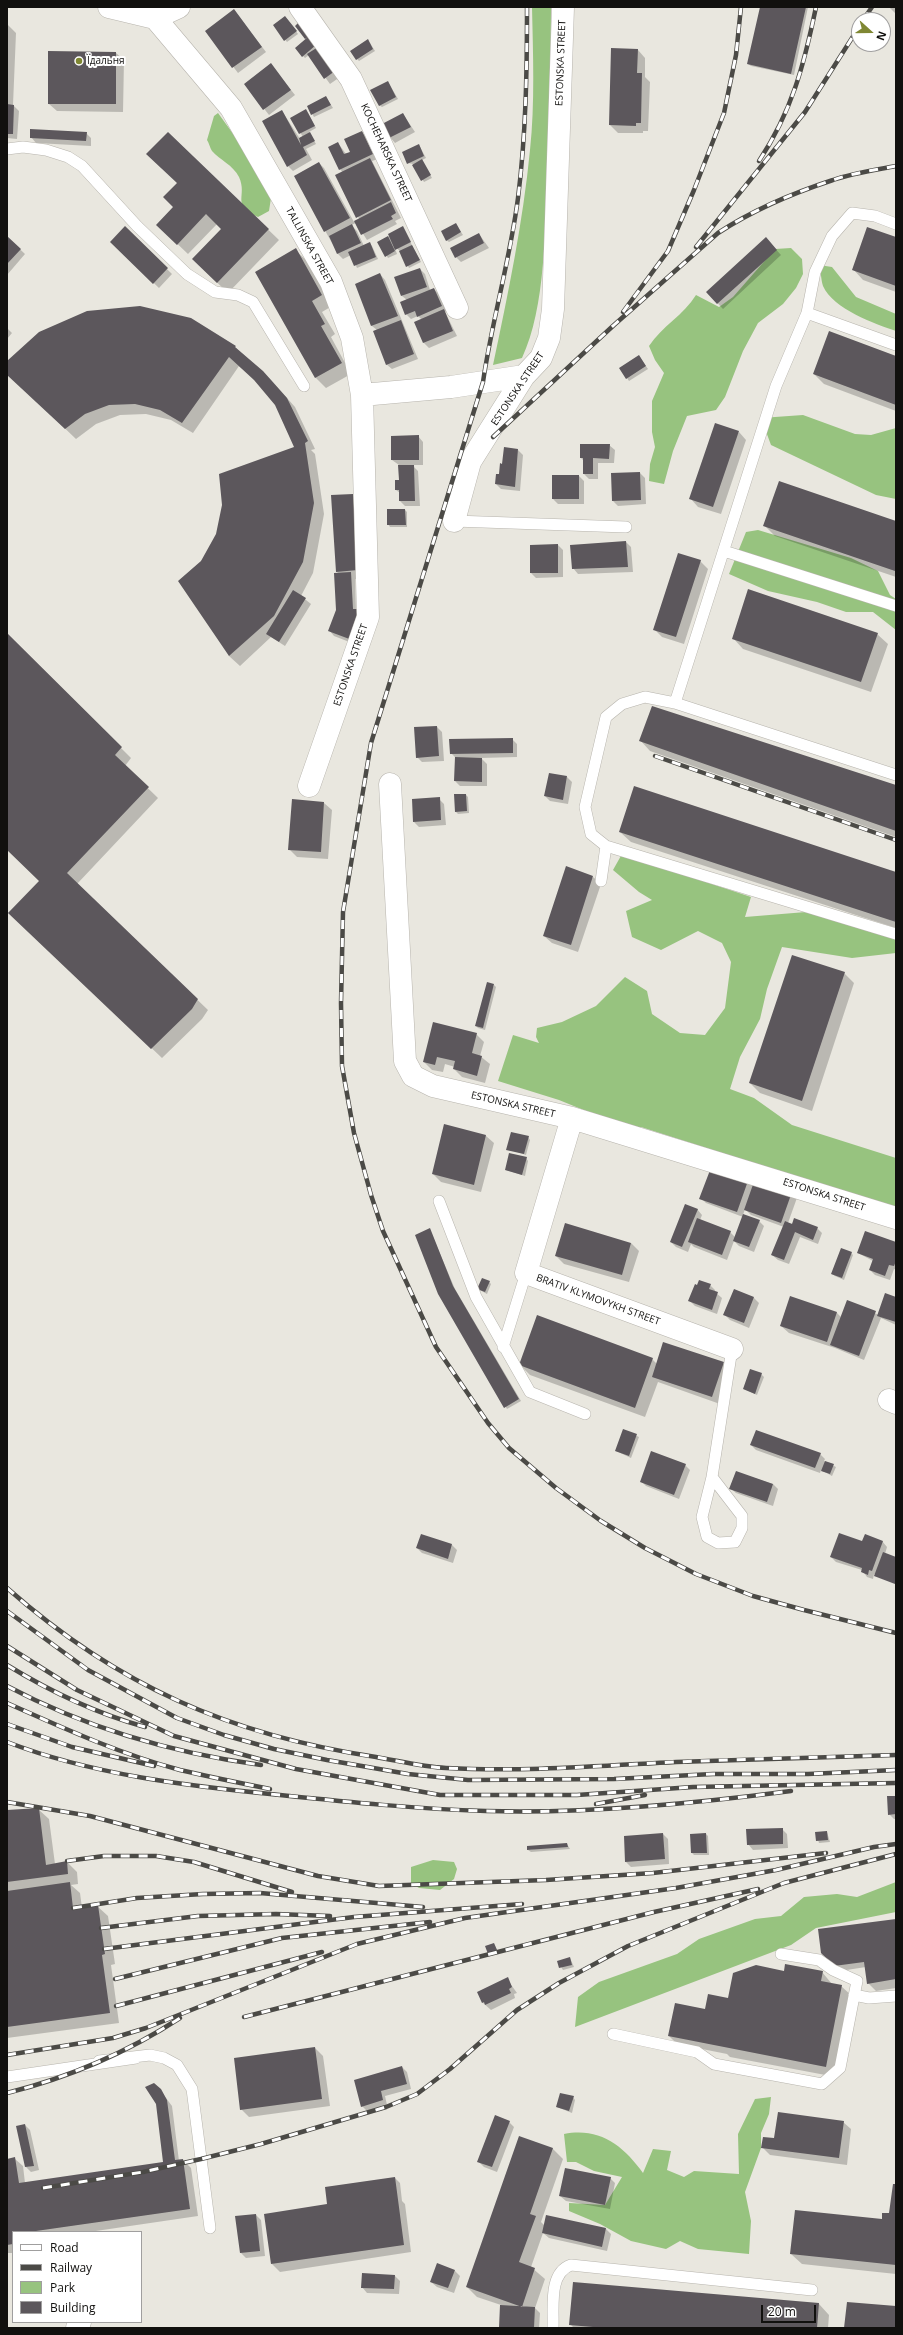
<!DOCTYPE html>
<meta charset="utf-8">
<style>
body{margin:0}
#map{position:relative;width:903px;height:2335px;overflow:hidden;background:#e9e7df;font-family:"Open Sans",sans-serif}
canvas{display:block}
.frame{position:absolute;inset:0;border:8px solid #11100e;pointer-events:none}
.legend{position:absolute;left:12px;top:2231px;width:130px;height:92px;box-sizing:border-box;background:#fff;border:1px solid #a09f9f;margin:0;padding:5px 7px;list-style:none;font-size:12px;color:#11100e}
.legend li{display:flex;align-items:center;gap:8px;height:20px}
.legend b{width:20px;border:1px solid #a09f9f}
.north{position:absolute;left:851px;top:12px;width:40px;height:40px;box-sizing:border-box;background:#fff;border:1px solid #a09f9f;border-radius:50%;rotate:111deg;font-size:11px;font-weight:700;line-height:16px;text-align:center;color:#11100e}
.north::after{content:'';display:block;margin:auto;width:14px;height:18px;background:#7f8733;clip-path:polygon(50% 0,100% 100%,50% 72%,0 100%)}
.scale{position:absolute;left:761px;top:2305px;width:55px;height:18px;box-sizing:border-box;border:2px solid #11100e;border-top:0;padding-left:5px;font-size:12px;line-height:14px;white-space:nowrap;color:#11100e;-webkit-text-stroke:3px #fff;paint-order:stroke}
</style>
<div id="map">
<canvas width="903" height="2335"></canvas>
<div class="frame"></div>
<ul class="legend">
<li><b style="height:5px;background:#fff"></b>Road</li>
<li><b style="height:5px;background:#4b4a46"></b>Railway</li>
<li><b style="height:11px;background:#97c37f"></b>Park</li>
<li><b style="height:11px;background:#5c575c"></b>Building</li>
</ul>
<div class="north">N</div>
<div class="scale">20 m</div>
</div>
<script>
const g = document.querySelector('canvas').getContext('2d');
g.lineJoin = 'round';
function paint(path, color) { g.fillStyle = color; g.fill(path, 'evenodd'); }
function stroke(path, color, width, dash) { g.strokeStyle = color; g.lineWidth = width; g.lineCap = dash ? 'butt' : 'round'; g.setLineDash(dash || []); g.stroke(path); }
function drawText(font, color, halo, rows, align = 'center') {
  g.font = font + ' "Open Sans",sans-serif'; g.lineWidth = 4; g.setLineDash([]); g.textBaseline = 'middle'; g.strokeStyle = halo; g.fillStyle = color; for (const [text, x, y, turn = 0] of rows) {
    g.save(); g.translate(x, y); g.rotate((+turn || 0) * Math.PI / 180); g.textAlign = isNaN(turn) ? turn : align; if (halo) g.strokeText(text, 0, 0); g.fillText(text, 0, 0); g.restore();
  }
}
paint(new Path2D(`
 M532,7H551C551,62 549,117 547,172C545,228 546,307 522,358L493,365C508,294 523,222 530,150C535,103 533,54 532,7Z
 M218,113L247,153L258,176L271,198L269,211L258,217C230,204 248,197 239,177C233,165 220,160 212,151C210,148 209,143 207,140L214,116Z
 M791,248L802,259L803,274L796,288L783,304L758,323L743,351L725,397L716,410L687,416L673,451L664,484L649,481L650,464L655,447L652,432V401L664,373L655,360L649,346C662,326 684,315 696,295L719,307L733,297L775,249Z
 M819,265L832,267L856,297L896,314V331C875,324 833,309 823,286C821,280 821,271 819,265Z
 M803,415L855,434L871,435L896,428V499L876,495L771,445L761,418Z
 M758,530L851,558L878,571L890,595L896,599V630L873,612H846L817,602L768,591L729,574L746,532Z
 M622,854L751,897L745,917L806,912L896,930V953L852,958L782,947L767,989L760,1019L740,1057L730,1089L754,1098L792,1125L896,1158V1209L641,1127L640,1129L623,1126L559,1100L498,1081L513,1035L539,1043L536,1037L537,1028L562,1022L596,1006L625,977L647,991L652,1014L680,1033L705,1035L725,1008L731,962L722,943L698,931L661,950L632,937L626,911L652,900L639,892L613,870Z
 M433,1860L454,1862L457,1869L454,1879L440,1890L419,1888L411,1883V1867Z
 M896,1882V1912L816,1928L791,1945L575,2027L578,1997L599,1982L677,1954L699,1939L755,1919L781,1916L804,1897L837,1894L857,1897Z
 M771,2097L769,2114L761,2133V2148L745,2192L751,2221L749,2254L698,2249L680,2241L666,2249L631,2241L600,2224L569,2211V2203L605,2205L622,2177L594,2171L576,2162H567L564,2134C599,2127 623,2145 643,2173L653,2149L671,2151L667,2170L684,2177L694,2171L739,2174L738,2134L755,2099Z`), '#97c37f');
paint(new Path2D(`
 M761,7H808L794,75L751,66L748,64Z
 M889,7H896V13H895Z
 M234,10L266,52L238,73L206,31Z
 M287,19L298,34L287,42L274,26Z
 M301,22L340,77L330,84L309,55L305,58L303,56L307,39L296,26Z
 M7,24L16,33L13,105L19,111L17,139L7,138Z
 M370,43L375,51L359,61L357,59Z
 M638,50L645,58V77L650,82L648,131H643V133H618L610,125Z
 M116,53L124,60L123,112L57,111L49,104Z
 M271,65L295,95L269,115L245,84Z
 M388,82L398,99L382,107L379,105Z
 M326,97L333,108L314,117L308,106Z
 M282,111L300,139L303,137L291,118L308,113L316,128L309,132L316,144L306,149L312,160L293,171L288,166Z
 M403,114L415,132L395,143L390,137Z
 M362,132L367,137L378,159L372,161L401,218L395,221L397,224L367,240L356,223L351,225L357,231L364,246L370,244L372,246L378,259L357,268L351,255L343,259L338,254L295,176L319,163L324,168L354,222L359,219L343,173L340,169L338,143L346,154L351,152Z
 M86,133L91,138V146L36,143L31,137Z
 M168,133L279,240L228,293L204,270L223,229L217,224L188,254L168,235L178,183Z
 M419,145L426,158L422,160L432,178L424,182L413,164L408,163Z
 M456,224L463,235L449,242L446,240Z
 M125,228L172,274L159,288L111,242Z
 M403,228L421,262L409,268L400,251L394,246L397,254L388,258L379,242Z
 M479,234L489,248L461,262L456,257Z
 M7,237L25,254L7,275Z
 M896,238V292L863,280L853,269Z
 M771,244L781,255L723,309L707,292Z
 M295,250L306,260L332,306L322,312L335,334L331,337L351,374L326,388L316,378L256,272Z
 M420,269L425,274L430,290L434,289L439,294L447,311L445,312L457,336L429,348L424,343L416,323L422,320L418,316L411,319L406,314L407,300L402,296Z
 M380,274L385,280L418,359L392,369L386,364L377,330L372,326L356,284Z
 M7,328L12,333L7,339Z
 M235,347L271,380L295,407L315,449L311,450L315,454L324,514L313,573L301,596L311,604L285,646L271,637L240,666L229,656L201,561L295,447L276,405L258,382L239,366L193,433L171,420L146,414L120,415L96,424L76,439L7,373V363Z
 M639,356L648,369L629,381L627,378Z
 M896,357V411L824,384L814,374Z
 M739,432L746,440L721,514L698,507L691,499Z
 M418,436L423,442V465H412L418,471L420,506H405L400,501V493L396,490L400,481L399,465L392,460Z
 M609,445L615,450L614,463H598V479H589L584,474V461L581,458Z
 M518,450L523,455L520,491L501,489L496,484L503,465Z
 M640,473L645,478L646,504L618,506L613,501Z
 M553,476H579L584,481V504H558L553,499Z
 M779,483L896,522V577L775,536L765,526Z
 M352,495L360,503L365,578L355,579L357,645L334,636L329,630L337,610L339,574L337,572Z
 M405,510L407,512V527H390L388,524Z
 M626,542L631,547L633,572L578,574L573,568Z
 M558,545L563,550V577L536,578L531,573Z
 M700,561L708,569L684,644L662,637L654,629Z
 M7,634L131,758L125,766L158,798L77,884L208,1010L202,1019L162,1058L20,923L40,881L7,849Z
 M877,634L888,644L871,692L743,649L733,638Z
 M437,727L442,732L444,761L422,762L417,757Z
 M512,739L517,744V757L481,758L487,764V786H460L455,781L456,758L451,753Z
 M640,740L896,786V837L650,751Z
 M567,777L572,782L568,804L550,801L545,796Z
 M466,795L468,797L469,813L458,814L456,812Z
 M439,799L444,804L446,825L419,827L414,822Z
 M324,803L332,810L328,859L297,857L289,849Z
 M620,832L896,873V928L631,842Z
 M593,877L601,884L578,952L552,943L544,936Z
 M844,973L854,983L812,1111L760,1093L750,1083Z
 M494,985L496,987L485,1030L478,1028L476,1026Z
 M476,1034L484,1042L480,1056L490,1064L485,1083L462,1077L454,1069L455,1067L445,1064L443,1072L432,1070L424,1062Z
 M445,1125L486,1136L494,1143L481,1192L441,1182L433,1174Z
 M528,1137L530,1140L526,1155L508,1149Z
 M526,1158L528,1161L525,1176L506,1170Z
 M712,1166L798,1195L788,1223L817,1228L822,1233L818,1244L800,1237L789,1264L778,1260L772,1255L784,1227L751,1215L745,1209L743,1215L759,1221L764,1226L754,1252L739,1246L734,1241L727,1260L694,1247L691,1244L688,1252L676,1247L671,1242L697,1209L702,1215L700,1220L730,1232L735,1237L743,1217L706,1203L701,1198Z
 M430,1230L455,1289L521,1401L507,1409L439,1294Z
 M631,1243L639,1251L629,1282L564,1264L556,1256Z
 M896,1243V1270L894,1269L890,1280L875,1275L870,1270L873,1261L858,1253Z
 M851,1253L853,1255L844,1280L835,1276L832,1274Z
 M489,1282L491,1284L487,1294L478,1289Z
 M710,1285L715,1290V1292L722,1298L717,1314L695,1306L690,1301Z
 M735,1290L754,1298L759,1303L749,1328L730,1320L725,1315Z
 M791,1298L837,1313L842,1318L848,1301L879,1315L896,1298V1325L881,1318L864,1360L835,1348L789,1333L781,1326Z
 M652,1359L657,1364L723,1363L731,1371L720,1404L658,1382L645,1417L530,1375L520,1365Z
 M761,1374L764,1377L757,1395L744,1389Z
 M624,1430L639,1437L631,1458L616,1451Z
 M751,1445L820,1454L825,1459L824,1461L836,1467L832,1476L821,1470L820,1473L756,1450Z
 M685,1465L690,1470L679,1499L646,1486L641,1481Z
 M736,1472L773,1484L778,1489L773,1506L736,1493L730,1488Z
 M882,1541L887,1547L885,1554L896,1558V1583L874,1574L873,1579L867,1577L862,1570L836,1562L831,1557L863,1542Z
 M452,1545L457,1550L453,1563L422,1553L417,1548Z
 M896,1797V1819H894L889,1814Z
 M38,1809L49,1819L55,1864L67,1862L77,1872L78,1884L71,1885L80,1893L82,1908L97,1906L108,1916L115,1964L111,1965L119,2023L7,2038V1811Z
 M782,1829L787,1834L788,1848L753,1850L748,1844Z
 M827,1832L830,1842L819,1843L816,1833Z
 M663,1834L668,1839L669,1864L631,1867L626,1862Z
 M706,1834L708,1836L709,1855H694L692,1853L691,1835Z
 M567,1844L570,1849L531,1852L528,1850Z
 M896,1920V1988L876,1991L868,1983L866,1967L840,1971L822,1953Z
 M494,1944L498,1952L491,1955L489,1953Z
 M570,1958L574,1967L563,1970L558,1962Z
 M785,1972H822L832,1984L841,1986L852,1996L836,2077L730,2057L727,2054L677,2044L669,2036L706,2010Z
 M507,1979L517,1993L514,1994L515,1998L491,2010L482,2002Z
 M315,2048L323,2056L330,2106L249,2117L241,2109Z
 M402,2067L407,2072L411,2089L385,2096L387,2105L367,2111L362,2106Z
 M160,2090L172,2106L179,2161L183,2160L191,2168L198,2216L89,2232H13V2253H7V2160L15,2159L23,2166L25,2183L164,2163Z
 M573,2097L575,2100L572,2113L557,2107Z
 M509,2122L514,2127L497,2172L484,2167L479,2162Z
 M843,2122L851,2129L847,2165L770,2155L762,2147L775,2139Z
 M25,2125L30,2130L39,2170L31,2172L26,2167Z
 M552,2148L563,2159L541,2222L545,2226L606,2229L611,2234L607,2251L549,2238L543,2233L531,2267L545,2279L535,2308L540,2313L539,2328H500L501,2305L477,2297L467,2287Z
 M395,2178L400,2183L402,2201L405,2204L411,2252L280,2272L272,2264L330,2206Z
 M610,2178L615,2183L610,2209L566,2201L560,2196Z
 M896,2185V2274L802,2264L791,2254L882,2220L890,2214Z
 M256,2215L261,2220L265,2256L246,2258L241,2253Z
 M455,2271L460,2276L454,2293L437,2287L431,2282Z
 M395,2276L400,2281L399,2294L367,2293L362,2287Z
 M819,2304L829,2315L828,2328H574L570,2324Z`), '#0003');
paint(new Path2D(`
 M760,7H806L791,74L747,64Z
 M234,9L262,47L232,68L205,31Z
 M285,16L297,31L284,41L273,25Z
 M301,20L312,34L305,39L295,26Z
 M309,36L316,45L302,57L295,48Z
 M368,39L373,49L356,60L350,51Z
 M318,47L335,71L324,79L307,54Z
 M611,48L638,49L637,73H642L641,123H636V126L609,125Z
 M48,51L116,52V104H48Z
 M271,63L291,90L263,110L244,84Z
 M388,81L396,97L379,106L370,90Z
 M326,96L331,105L311,115L307,106Z
 M7,104L14,105L13,134H7Z
 M306,109L315,126L299,134L290,118Z
 M282,110L301,145L299,138L310,132L315,141L303,147L307,155L287,167L262,121Z
 M403,113L411,127L389,138L382,124Z
 M30,129L87,132L86,141L30,138Z
 M362,131L373,154L339,170L328,147L338,142L344,154L350,152L344,139Z
 M168,132L269,229L217,283L192,259L221,229L206,214L177,245L156,225L173,207L163,197L177,183L146,154Z
 M419,144L424,156L407,164L402,152Z
 M370,158L391,200L356,218L335,175Z
 M422,159L431,175L421,181L412,165Z
 M319,162L350,218L324,232L294,176Z
 M391,202L396,213L391,216L393,219L361,235L354,221Z
 M456,223L461,232L446,241L441,231Z
 M352,224L361,243L337,254L329,236Z
 M125,226L168,268L153,284L110,242Z
 M403,226L411,242L395,250L388,234Z
 M867,227L896,237V286L852,270Z
 M479,233L484,243L455,258L450,248Z
 M7,236L21,249L7,264Z
 M388,236L395,251L385,257L377,242Z
 M766,237L777,250L717,304L706,292Z
 M370,242L376,257L354,266L348,252Z
 M412,245L420,260L406,267L399,251Z
 M296,248L322,295L312,301L325,324L321,326L342,363L315,378L255,272Z
 M420,268L427,287L401,296L394,277Z
 M380,273L398,316L371,326L355,284Z
 M434,288L442,306L417,317L415,311L405,315L400,302Z
 M140,306L191,318L236,346L235,347L263,371L287,398L308,441L305,443L314,503L303,562L274,616L229,656L178,581L201,561L216,534L222,505L219,474L294,447L275,405L254,380L229,357L182,423L160,410L135,404L109,405L85,414L65,429L7,375V361L39,332L87,311Z
 M444,309L453,331L423,343L414,322Z
 M401,320L414,354L386,365L373,331Z
 M829,331L896,356V405L813,374Z
 M639,355L646,366L626,379L619,368Z
 M715,423L739,431L713,507L689,499Z
 M419,435V460H391V436Z
 M580,444H610L609,459L593,458V474H583V458H580Z
 M504,447L518,449L515,487L495,484L496,474H499L500,463L502,464Z
 M398,465H414L415,501H399V490H395V480H399Z
 M640,472L641,500L612,501L611,473Z
 M552,475H579V499H552Z
 M779,481L896,521L895,571L763,526Z
 M353,494L358,570L336,572L331,495Z
 M387,509H405L406,525H387Z
 M626,541L628,567L572,569L570,545Z
 M558,544V573H530V545Z
 M678,553L701,560L676,637L653,630Z
 M351,572L353,609H363L352,640L328,631L336,610L334,573Z
 M748,589L878,633L861,682L732,639Z
 M293,590L306,598L279,642L266,634Z
 M7,633L122,747L115,755L149,787L67,873L198,999L192,1009L151,1049L8,913L39,881L7,850Z
 M652,706L896,785V831L639,741Z
 M437,726L439,756L416,758L414,727Z
 M513,738V753L450,754L449,739Z
 M455,757L482,758V782L454,781Z
 M549,773L567,776L563,800L544,796Z
 M634,786L896,872V922L619,832Z
 M454,794H466L467,811L455,812Z
 M440,797L441,820L413,822L412,799Z
 M292,799L324,802L321,852L288,850Z
 M566,866L593,876L571,945L543,936Z
 M792,955L845,972L802,1101L749,1083Z
 M487,982L494,984L483,1028L475,1026Z
 M433,1022L477,1033L472,1053L482,1056L477,1076L453,1069L455,1061L437,1057L435,1065L423,1062Z
 M444,1124L486,1135L474,1185L432,1174Z
 M511,1132L529,1136L524,1154L506,1150Z
 M509,1153L527,1157L522,1175L505,1170Z
 M712,1165L749,1178L737,1212L699,1199Z
 M756,1176L793,1189L781,1223L744,1210Z
 M685,1204L698,1209L682,1247L670,1242Z
 M743,1214L760,1220L749,1247L733,1241Z
 M697,1218L731,1231L722,1255L688,1242Z
 M794,1218L818,1227L813,1240L795,1232L784,1260L771,1255L785,1221L792,1224Z
 M565,1223L631,1243L622,1275L555,1256Z
 M430,1228L453,1286L519,1399L504,1408L438,1294L415,1235Z
 M865,1231L896,1242V1261L894,1266L889,1265L885,1276L869,1270L873,1259L857,1253Z
 M841,1248L852,1252L842,1278L831,1274Z
 M482,1278L490,1281L485,1292L477,1289Z
 M699,1280L711,1284L709,1289L718,1292L712,1310L688,1301L695,1284L697,1285Z
 M734,1289L754,1297L744,1323L723,1315Z
 M885,1293L896,1297V1322L877,1316Z
 M790,1296L837,1312L827,1342L780,1326Z
 M847,1300L876,1311L859,1356L830,1345Z
 M537,1315L653,1358L635,1408L519,1365Z
 M663,1342L724,1362L712,1397L652,1377Z
 M750,1369L762,1373L755,1394L743,1389Z
 M623,1429L637,1434L629,1456L615,1451Z
 M756,1430L821,1453L815,1468L750,1445Z
 M651,1451L686,1464L674,1495L640,1482Z
 M825,1461L834,1464L830,1474L821,1471Z
 M736,1471L773,1484L767,1502L729,1489Z
 M839,1533L862,1541L865,1534L883,1541L872,1571L869,1570L868,1575L861,1572L862,1568L830,1557Z
 M421,1534L452,1544L448,1559L416,1548Z
 M883,1552L896,1557L895,1584L874,1576Z
 M887,1796H896V1814L888,1815Z
 M39,1808L46,1865L67,1861L68,1874L7,1882V1810Z
 M783,1828V1844L747,1845L746,1829Z
 M827,1831L828,1840L816,1841L815,1832Z
 M663,1833L665,1859L625,1862L624,1836Z
 M706,1833L707,1853H691L690,1834Z
 M567,1843L568,1847L527,1850V1846Z
 M70,1882L73,1908L98,1905L105,1954L102,1955L110,2013L7,2027V1891Z
 M896,1919V1979L867,1984L864,1962L834,1966L821,1953L818,1929Z
 M494,1943L497,1950L488,1954L485,1946Z
 M570,1957L572,1965L559,1968L557,1961Z
 M785,1964L823,1971L821,1981L842,1985L826,2067L668,2036L675,2003L705,2009L708,1994L728,1998L733,1973L756,1965L784,1971Z
 M508,1977L512,1987L509,1989L511,1993L485,2005L484,2002L482,2003L477,1992Z
 M315,2047L322,2099L240,2110L234,2058Z
 M402,2066L407,2084L381,2091L383,2100L361,2107L354,2080Z
 M154,2083L161,2089L167,2100L175,2160L183,2159L190,2209L29,2232H13V2244L7,2245V2159L15,2157L19,2183L163,2162L156,2104L145,2087Z
 M560,2093L574,2096L569,2111L556,2107Z
 M778,2112L844,2121L839,2158L761,2148L763,2137L774,2138Z
 M495,2115L510,2121L492,2167L477,2162Z
 M25,2124L34,2166L25,2167L16,2126Z
 M519,2136L553,2148L530,2214L536,2216L519,2262L535,2268L522,2307L466,2287Z
 M565,2168L611,2177L605,2205L559,2196Z
 M395,2177L404,2245L271,2264L264,2214L327,2204L325,2187Z
 M893,2184H896V2265L790,2254L795,2210L882,2219V2213H889Z
 M256,2214L260,2251L240,2253L235,2216Z
 M546,2215L606,2228L602,2247L542,2233Z
 M437,2263L455,2270L448,2288L430,2282Z
 M362,2273L395,2275L394,2289L361,2288Z
 M573,2282L819,2303L817,2328H605L569,2325Z
 M847,2302L896,2306V2328H844Z
 M500,2305L535,2307L534,2328H499Z`), '#5c575c');
const service = new Path2D(`
 M7,149L23,147L46,150L68,157L82,166L137,226L187,274L215,292L238,295L253,302L304,386
 M807,313L815,272L832,236L852,213L875,216L896,224
 M454,521L626,527
 M724,551L896,606
 M675,703L776,386L807,313L896,345
 M896,775L675,703L645,697L622,704L606,717L585,807L591,834L606,846L896,934
 M601,881L606,846
 M439,1201L476,1297L530,1392L585,1414
 M503,1347L526,1273
 M712,1477L702,1517L707,1537L718,1543L735,1542L742,1528V1516L712,1477L732,1349
 M854,1995L869,1998L896,1996
 M613,2034L697,2052L714,2064L822,2084L840,2068L857,1981L833,1970L819,1960L781,1954
 M7,2077L136,2058L99,2061L150,2055L164,2058L177,2065L192,2089L210,2228
 M553,2328C554,2308 548,2273 571,2265L812,2290`);
const minor = new Path2D(`
 M109,7L155,18L231,108L331,282L352,338L362,395L368,617L309,786
 M300,7L351,79L457,308
 M155,18L179,7
 M362,395L451,387L524,376
 M454,521L470,462L524,376L541,358L549,338L553,309L563,7
 M390,784L405,1061L413,1076L433,1086L572,1118L896,1218
 M572,1118L526,1273L732,1349
 M889,1400L896,1403`);
const tertiary = new Path2D(`
 M77,2328L80,2322`);
stroke(service, '#b7b4ad', 12);
stroke(minor, '#b7b4ad', 23);
stroke(tertiary, '#b7b4ad', 23);
stroke(service, '#fff', 11);
stroke(minor, '#fff', 22);
stroke(tertiary, '#fff', 22);
const rail = new Path2D(`
 M527,7C527,71 526,134 518,198C510,260 492,320 483,382L371,743L343,912L341,1003L342,1066L354,1133L371,1195L383,1231L436,1347L488,1423L509,1448L556,1488L601,1521L645,1548L696,1574L753,1596L804,1610L896,1633
 M863,20L872,7
 M759,161C792,111 804,65 816,7
 M696,247L805,112L859,27
 M623,312L668,251L694,190L724,113L736,55L741,7
 M493,437L614,325L718,233C753,210 793,193 833,180C853,173 875,170 896,166
 M655,756L896,840
 M7,1588C118,1686 230,1735 376,1757C399,1761 423,1767 446,1768C522,1772 599,1766 676,1762C749,1759 822,1757 896,1755
 M7,1611L88,1670L177,1718L224,1735L274,1749L327,1760L408,1774L468,1780L614,1779L713,1774H808L896,1770
 M7,1646L77,1690L174,1736L296,1769L440,1795H577L693,1787L896,1783
 M7,1665C51,1692 95,1713 145,1727
 M7,1686C86,1728 173,1753 261,1765
 M7,1703C63,1728 120,1754 180,1770C210,1777 240,1783 270,1789
 M7,1724L72,1747L154,1766
 M7,1742C93,1775 188,1786 280,1795C348,1802 417,1809 486,1811C587,1814 691,1804 791,1791
 M7,1802L90,1816L318,1876L379,1886L546,1880L653,1873L826,1853
 M596,1804L645,1795
 M67,1861L104,1856H156L194,1862L292,1892
 M73,1908L137,1898L203,1894L260,1893L423,1907
 M101,1928L198,1916L276,1914L330,1916
 M104,1949L354,1917L522,1904
 M115,1979L282,1938L430,1922
 M116,2006L322,1952
 M244,2017L654,1912L758,1889
 M7,2055L113,2038L146,2028L357,1944L465,1918L676,1888L776,1870L874,1847L896,1844
 M7,2093C67,2078 128,2052 180,2018
 M43,2188L143,2172L201,2159L261,2144L386,2107L417,2094L450,2069L517,2010L559,1983L628,1946L784,1883L896,1854`);
stroke(rail, '#4b4a46', 4.5);
stroke(rail, '#fff', 3, [9]);
for (const [x, y, r, color] of [
 [79,61,4,"#7f8733"]
]) { const dot = new Path2D(); dot.arc(x, y, r, 0, 2 * Math.PI); g.fillStyle = color; g.fill(dot); stroke(dot, '#fff', 1.5); }
drawText('10px', '#11100e', '#fff', [
 ["Їдальня",87,61]
], 'left');
drawText('10px', '#11100e', '#fff', [
 ["ESTONSKA STREET",561,63,-88],
 ["KOCHEHARSKA STREET",386,153,65],
 ["TALLINSKA STREET",309,246,61],
 ["ESTONSKA STREET",518,389,-56],
 ["ESTONSKA STREET",351,665,-71],
 ["ESTONSKA STREET",513,1105,13],
 ["ESTONSKA STREET",824,1195,18],
 ["BRATIV KLYMOVYKH STREET",598,1300,20]
]);
</script>
